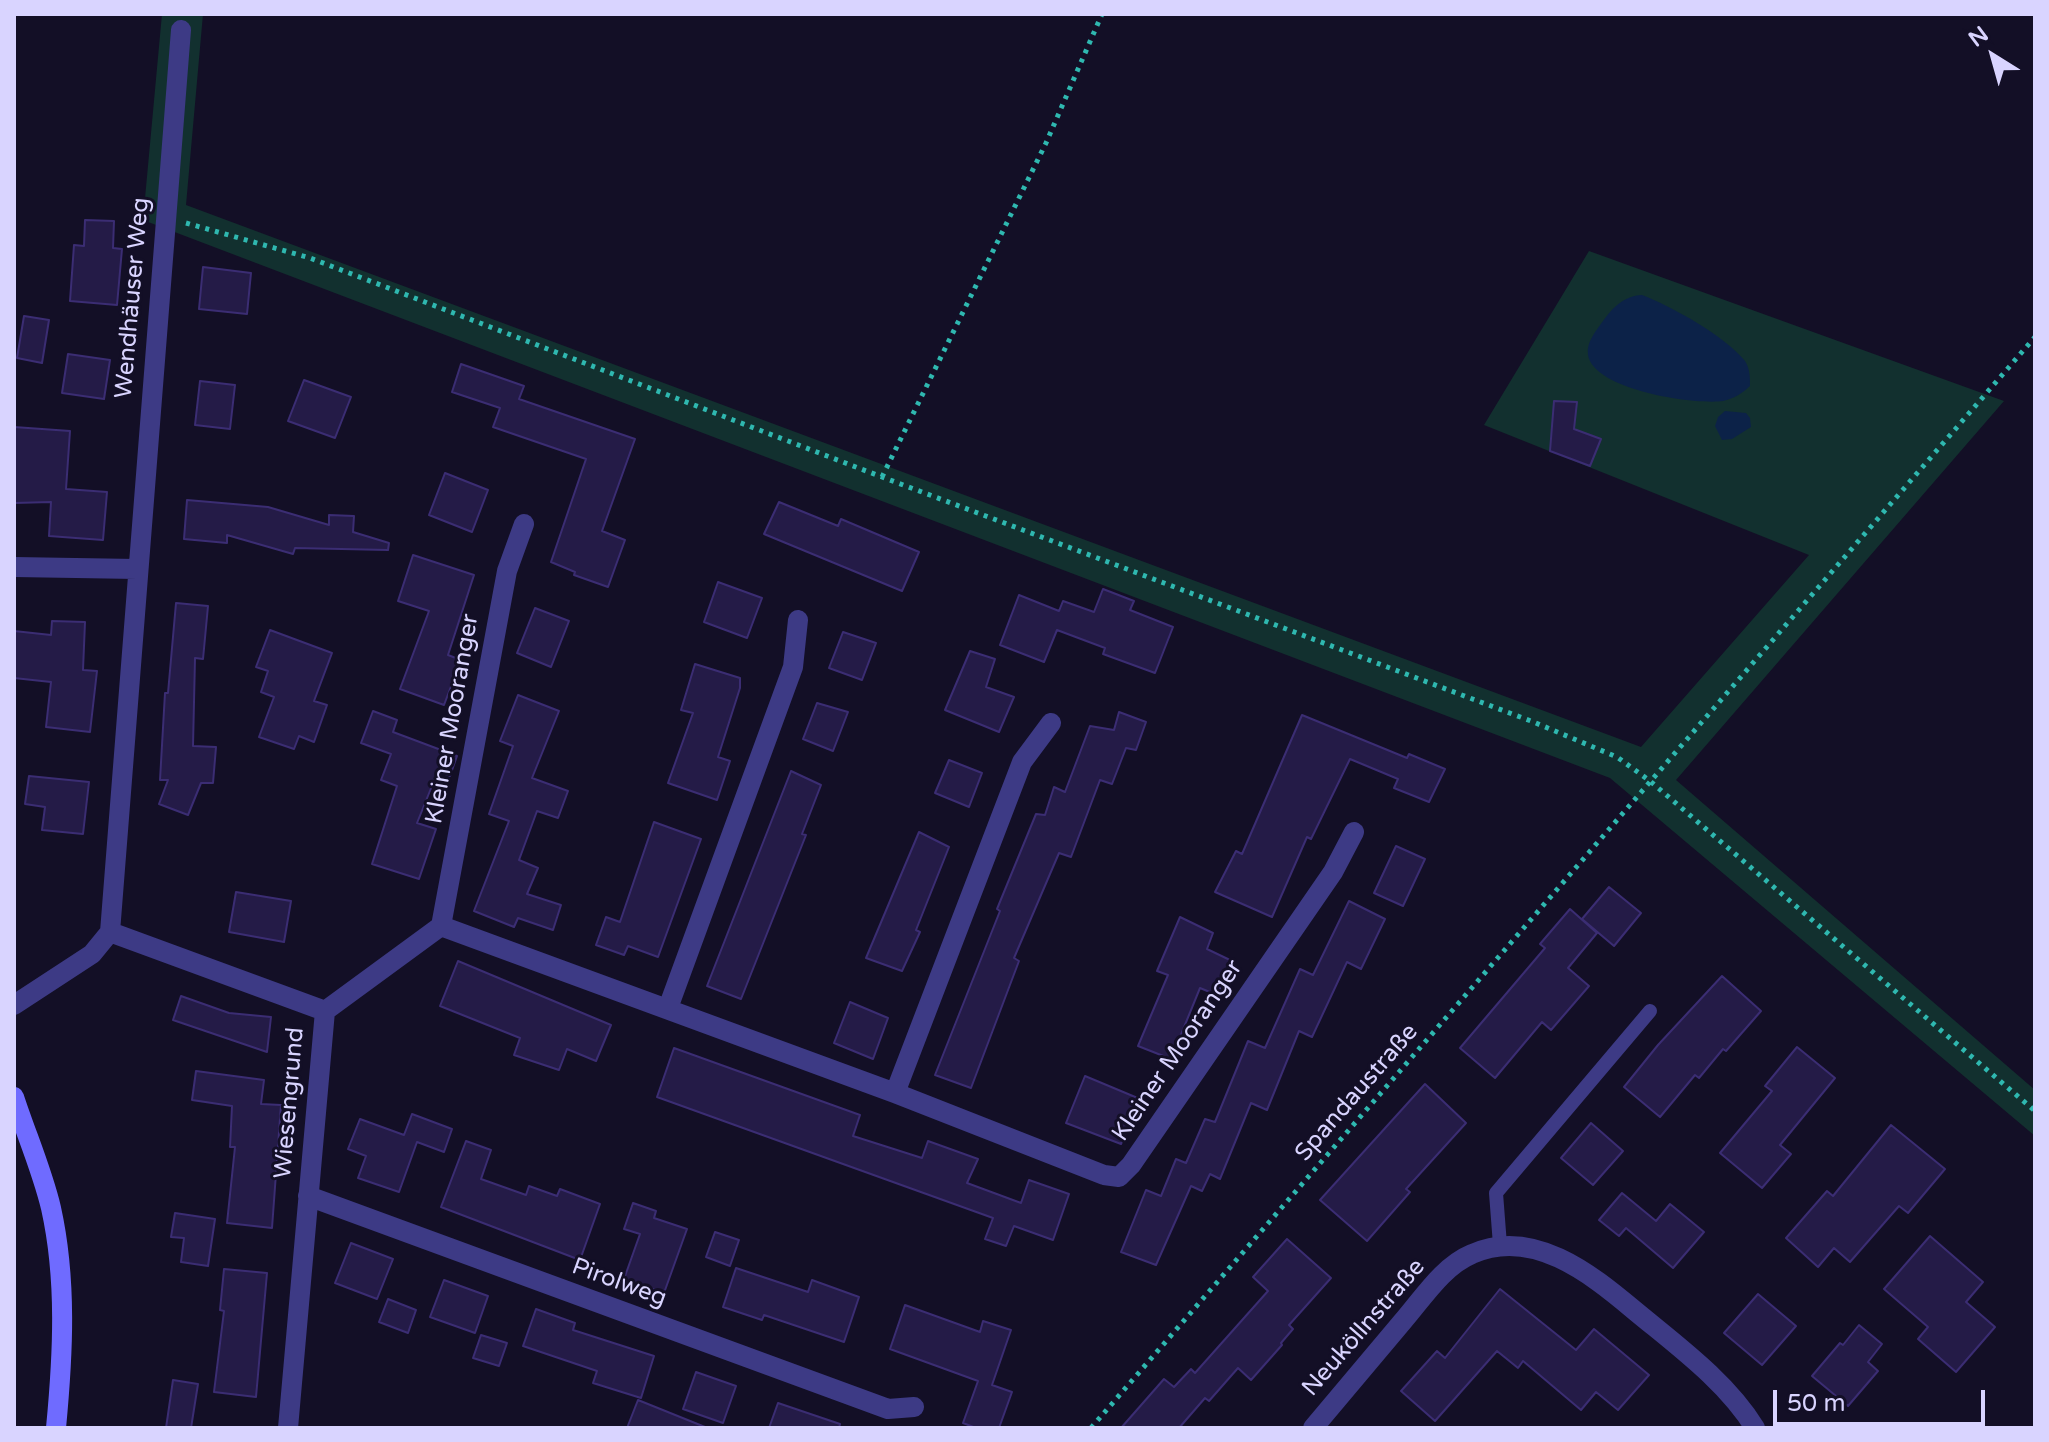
<!DOCTYPE html>
<meta charset="utf-8">
<style>
body{margin:0}
#map{position:relative;width:2049px;height:1442px;overflow:hidden;background:#130f26;font-family:"Varela Round",sans-serif}
canvas{display:block}
.frame{position:absolute;inset:0;border:16px solid #d9d4ff;pointer-events:none}
.north{position:absolute;left:1953px;top:16px;width:80px;height:80px;-webkit-text-stroke:6px #130f26;paint-order:stroke;rotate:323deg;font-size:22px;font-weight:700;line-height:32px;text-align:center;color:#d9d4ff}
.north::after{content:'';display:block;margin:auto;width:28px;height:36px;background:#d9d4ff;clip-path:polygon(50% 0,100% 100%,50% 72%,0 100%)}
.scale{position:absolute;left:1773px;top:1390px;width:212px;height:36px;box-sizing:border-box;border:4px solid #d9d4ff;border-top:0;padding-left:10px;font-size:24px;line-height:28px;white-space:nowrap;color:#d9d4ff;-webkit-text-stroke:6px #130f26;paint-order:stroke}
</style>
<div id="map">
<canvas width="2049" height="1442"></canvas>
<div class="frame"></div>
<div class="north">N</div>
<div class="scale">50 m</div>
</div>
<script>
const g = document.querySelector('canvas').getContext('2d');
g.lineJoin = 'round';
function paint(path, color) { g.fillStyle = color; g.fill(path, 'evenodd'); }
function stroke(path, color, width, dash) { g.strokeStyle = color; g.lineWidth = width; g.lineCap = dash ? 'butt' : 'round'; g.setLineDash(dash || []); g.stroke(path); }
function drawText(font, color, halo, rows, align = 'center') {
  g.font = font + ' "Varela Round",sans-serif'; g.lineWidth = 6; g.setLineDash([]); g.textBaseline = 'middle'; g.strokeStyle = halo; g.fillStyle = color; for (const [text, x, y, turn = 0] of rows) {
    g.save(); g.translate(x, y); g.rotate((+turn || 0) * Math.PI / 180); g.textAlign = isNaN(turn) ? turn : align; if (halo) g.strokeText(text, 0, 0); g.fillText(text, 0, 0); g.restore();
  }
}
paint(new Path2D(`
 M162,14H203L186,205L1641,747L1809,555L1484,425L1589,251L2004,401L1676,780L2035,1090V1136L1610,778L143,220Z`), '#12302f');
paint(new Path2D(`
 M1642,295C1671,306 1725,336 1745,361C1750,369 1750,377 1750,386C1743,393 1733,399 1723,401C1694,405 1594,390 1588,355C1586,342 1596,331 1603,321C1613,307 1624,296 1642,295Z
 M1725,411L1746,413L1750,418L1751,427L1732,439L1722,440L1715,426L1718,417Z`), '#0c2248');
const building = new Path2D(`
 M85,220L114,221L113,248L122,249L117,305L70,301L74,245L84,246Z
 M203,267L251,273L247,314L199,309Z
 M24,316L49,320L42,363L17,358Z
 M68,354L110,360L104,399L62,393Z
 M461,364L524,386L519,399L635,439L602,531L625,540L608,587L574,575L575,572L551,562L586,459L493,427L500,408L452,392Z
 M304,380L351,397L335,438L288,421Z
 M200,381L235,385L230,429L195,425Z
 M1554,401L1577,402L1574,429L1601,439L1590,466L1550,451Z
 M14,427L70,431L66,489L107,492L103,540L49,536L51,502L14,503Z
 M445,473L488,490L472,532L429,515Z
 M187,500L268,507L329,525V515L354,516L353,532L389,543L388,550L295,548L293,554L227,535V543L184,539Z
 M779,502L838,526L841,519L919,552L902,591L764,534Z
 M413,555L474,575L448,655L461,660L444,705L400,689L429,611L398,601Z
 M718,582L762,598L747,638L704,622Z
 M1103,589L1134,601L1130,610L1173,627L1155,673L1103,654L1105,648L1057,630L1044,662L1000,645L1019,595L1059,611L1063,601L1094,612Z
 M176,603L208,606L203,659L195,658L193,746L216,747L213,783H201L188,815L159,804L168,780H160L165,693H168Z
 M535,608L569,621L551,667L517,653Z
 M52,621L85,622L83,670L97,671L90,732L46,727L51,682L14,678V631L51,635Z
 M270,630L332,653L314,701L327,705L314,742L299,736L294,749L259,737L274,697L261,692L268,671L256,667Z
 M843,632L876,643L862,680L829,668Z
 M970,651L995,659L986,687L1014,697L999,732L945,710Z
 M695,664L740,678V688L718,757L730,761L717,800L668,783L693,713L681,710Z
 M518,695L559,711L532,778L568,791L558,818L537,811L519,860L538,868L527,894L561,905L553,930L518,918L514,927L474,911L509,821L489,814L513,746L500,741Z
 M817,703L848,712L833,751L803,739Z
 M373,711L397,720L393,732L457,756L450,776L438,771L417,823L436,829L419,879L372,864L397,786L381,780L391,754L361,743Z
 M1119,712L1146,722L1136,750L1126,748L1112,784L1100,780L1071,857L1059,853L1014,958L1019,961L971,1088L935,1075L1000,911L997,909L1036,814L1045,815L1054,787L1065,792L1090,726L1114,730Z
 M1302,715L1407,758L1409,754L1445,769L1429,802L1394,788L1398,779L1350,759L1311,839L1307,837L1272,917L1215,892L1236,851L1242,854Z
 M949,760L982,773L969,807L935,793Z
 M791,771L821,785L802,834L806,835L741,999L707,986Z
 M29,776L89,782L83,834L42,830L45,807L25,804Z
 M654,822L701,839L658,957L628,946L624,955L596,945L606,917L620,922Z
 M919,832L949,847L916,930L920,932L902,971L866,958Z
 M1396,846L1425,859L1403,906L1374,893Z
 M1609,887L1641,913L1614,946L1582,919Z
 M236,892L291,901L284,942L229,932Z
 M1349,901L1385,919L1361,969L1347,962L1312,1037L1299,1031L1267,1110L1251,1103L1220,1179L1210,1174L1202,1191L1191,1186L1156,1265L1121,1252L1146,1190L1161,1196L1176,1159L1186,1163L1205,1119L1215,1122L1248,1041L1265,1048L1300,969L1313,975Z
 M1570,909L1597,933L1568,968L1589,986L1551,1030L1542,1022L1495,1078L1460,1048L1545,948L1540,944Z
 M1180,917L1213,933L1207,949L1232,961L1217,995L1200,988L1171,1059L1138,1046L1168,975L1157,971Z
 M458,961L611,1025L596,1061L567,1049L559,1070L514,1055L520,1038L440,1006Z
 M1722,976L1761,1011L1726,1051L1723,1049L1699,1078L1695,1075L1660,1117L1624,1087L1658,1045Z
 M181,996L229,1013L271,1017L267,1052L173,1020Z
 M850,1002L888,1018L873,1059L834,1043Z
 M1797,1047L1835,1078L1780,1145L1791,1154L1762,1188L1720,1153L1772,1091L1765,1086Z
 M674,1048L860,1115L853,1136L922,1158L928,1141L978,1159L967,1183L1021,1203L1029,1180L1069,1194L1053,1240L1014,1226L1006,1246L985,1239L993,1218L657,1097Z
 M196,1071L264,1080L261,1104L281,1105L272,1228L227,1223L235,1147H230L232,1106L192,1100Z
 M1085,1076L1140,1099L1121,1144L1066,1123Z
 M1425,1084L1466,1123L1406,1189L1410,1192L1367,1241L1320,1200Z
 M412,1114L452,1129L444,1152L417,1142L399,1192L358,1178L366,1156L348,1149L360,1119L404,1135Z
 M1591,1123L1623,1151L1593,1185L1561,1158Z
 M1891,1125L1945,1169L1908,1213L1899,1206L1850,1262L1834,1248L1818,1267L1786,1238L1827,1191L1833,1196Z
 M466,1141L491,1150L481,1179L526,1195L529,1186L557,1196L560,1189L600,1204L580,1260L441,1207Z
 M1622,1193L1656,1221L1670,1204L1704,1232L1673,1268L1626,1228L1619,1236L1599,1220Z
 M633,1203L656,1211L654,1218L687,1229L664,1293L624,1279L640,1234L624,1229Z
 M175,1213L215,1219L208,1266L181,1262L184,1238L171,1237Z
 M715,1232L739,1240L730,1266L706,1257Z
 M1930,1236L1983,1282L1966,1302L1995,1327L1956,1372L1918,1339L1928,1327L1884,1289Z
 M1287,1239L1331,1278L1289,1325L1293,1329L1281,1343L1282,1345L1251,1380L1238,1368L1209,1401L1205,1398L1179,1428H1121L1164,1379L1174,1387L1191,1369L1195,1373L1268,1291L1253,1277Z
 M351,1243L393,1259L377,1299L335,1283Z
 M736,1268L808,1292L812,1280L859,1297L844,1342L764,1315L762,1320L723,1307Z
 M224,1269L267,1273L256,1397L214,1392L224,1311L220,1310Z
 M444,1280L488,1296L475,1333L430,1317Z
 M1500,1289L1576,1350L1594,1329L1649,1375L1618,1410L1596,1392L1581,1410L1523,1361L1518,1368L1497,1351L1435,1421L1401,1391L1437,1351L1445,1358Z
 M1758,1294L1796,1326L1762,1365L1724,1333Z
 M388,1299L416,1310L408,1333L379,1322Z
 M905,1305L980,1332L983,1321L1011,1330L992,1385L1012,1392L999,1428H976L963,1423L978,1381L890,1349Z
 M536,1309L575,1323L573,1330L654,1356L641,1398L593,1383L597,1371L523,1346Z
 M1859,1325L1882,1344L1868,1362L1878,1371L1848,1406L1812,1376L1840,1343L1843,1345Z
 M481,1335L507,1343L499,1366L473,1358Z
 M696,1372L736,1386L723,1423L683,1409Z
 M173,1380L198,1384L191,1428H166Z
 M638,1400L705,1427L704,1428H627Z
 M778,1403L840,1424L839,1428H769Z`);
paint(building, '#241b47');
stroke(building, '#3b2d73', 2);
stroke(new Path2D(`
 M186,223L310,258L882,477L1531,721L1617,757L1650,781L2035,1111
 M882,477L1046,143L1102,14
 M1091,1428L2035,337`), '#2fb8b0', 5, [4, 6]);
stroke(new Path2D(`
 M1500,1245L1496,1193L1650,1011`), '#3d3a85', 14);
stroke(new Path2D(`
 M14,567L137,569
 M441,926L895,1093L1104,1175L1119,1177L1131,1165L1333,872L1354,832
 M110,932L325,1011L288,1428
 M14,1005L92,954L110,932L181,30
 M668,1008L793,667L798,620
 M325,1011L441,926L507,571L524,524
 M895,1093L1022,762L1051,723
 M308,1196L888,1409L914,1407
 M1313,1428C1343,1392 1373,1357 1403,1321C1423,1298 1443,1266 1472,1254C1532,1227 1590,1273 1634,1310C1676,1345 1726,1381 1755,1428`), '#3d3a85', 20);
stroke(new Path2D(`
 M14,1097C26,1134 42,1170 51,1208C67,1280 63,1355 56,1428`), '#6f6bff', 20);
drawText('24px', '#d9d4ff', '#130f26', [
 ["Wendhäuser Weg",133,298,-85],
 ["Kleiner Mooranger",453,719,-80],
 ["Kleiner Mooranger",1178,1051,-56],
 ["Spandaustraße",1357,1093,-49],
 ["Wiesengrund",290,1103,-85],
 ["Pirolweg",619,1283,20],
 ["Neuköllnstraße",1364,1328,-49]
]);
</script>
